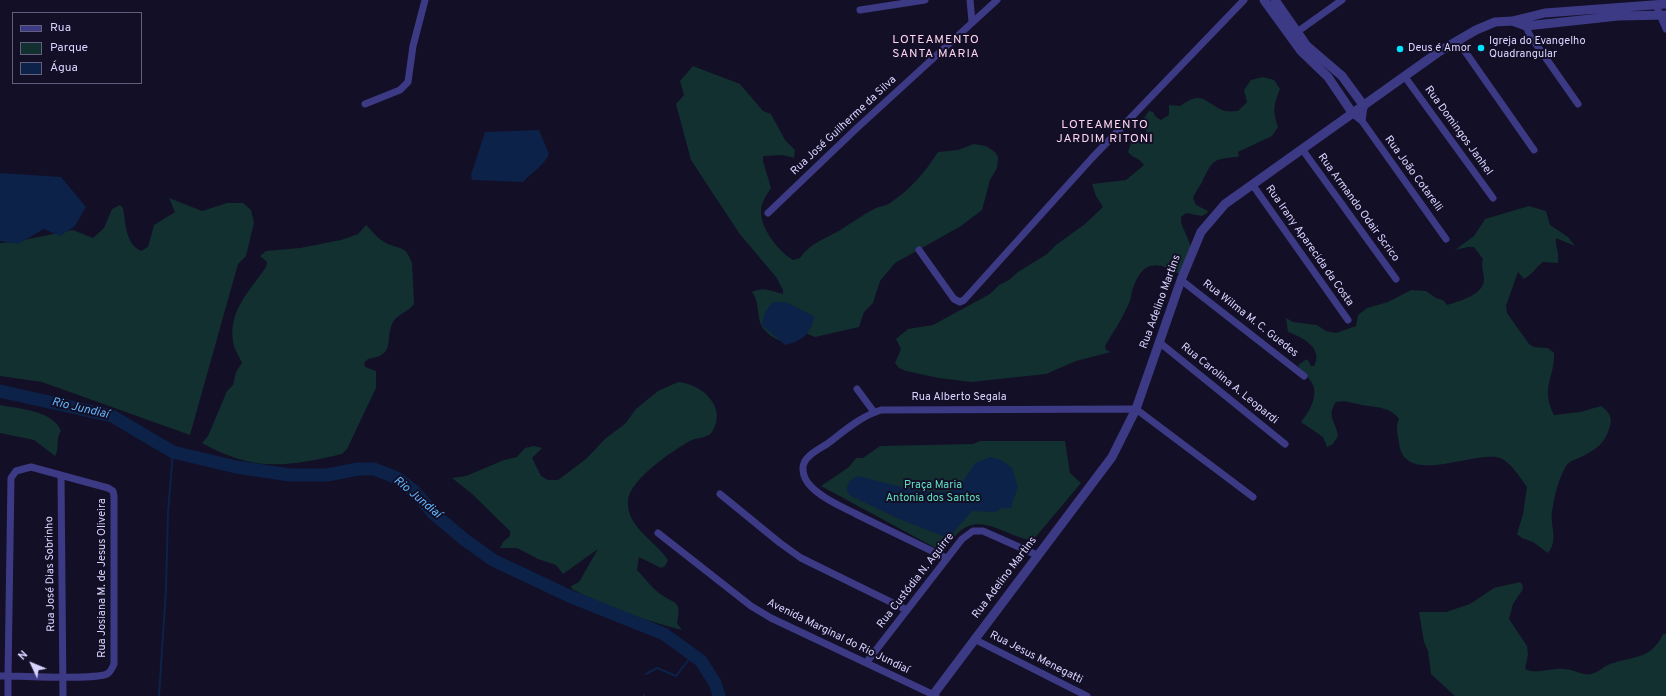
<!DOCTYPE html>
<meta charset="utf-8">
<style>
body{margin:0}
#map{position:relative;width:1666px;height:696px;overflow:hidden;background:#130f26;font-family:Overpass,sans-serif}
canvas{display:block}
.legend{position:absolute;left:12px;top:12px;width:130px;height:72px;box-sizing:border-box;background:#130f26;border:1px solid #625e7d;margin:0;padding:5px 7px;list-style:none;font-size:12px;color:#d9d4ff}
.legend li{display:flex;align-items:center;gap:8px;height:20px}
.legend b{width:20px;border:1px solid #625e7d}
.north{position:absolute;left:12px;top:644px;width:40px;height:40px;-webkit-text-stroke:3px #130f26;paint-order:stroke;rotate:314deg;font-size:11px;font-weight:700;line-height:16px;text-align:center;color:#d9d4ff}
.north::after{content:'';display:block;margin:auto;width:14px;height:18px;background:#d9d4ff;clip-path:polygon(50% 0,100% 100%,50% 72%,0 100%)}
</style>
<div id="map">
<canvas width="1666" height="696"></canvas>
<ul class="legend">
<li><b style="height:5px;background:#3d3a85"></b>Rua</li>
<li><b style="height:11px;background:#12302f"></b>Parque</li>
<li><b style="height:11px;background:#0c2248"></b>Água</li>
</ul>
<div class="north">N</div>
</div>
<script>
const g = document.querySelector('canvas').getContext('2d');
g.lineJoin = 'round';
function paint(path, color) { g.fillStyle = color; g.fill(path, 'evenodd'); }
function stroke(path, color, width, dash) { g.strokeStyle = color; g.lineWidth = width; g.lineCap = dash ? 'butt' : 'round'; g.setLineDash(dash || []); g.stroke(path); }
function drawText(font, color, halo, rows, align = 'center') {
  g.font = font + ' Overpass,sans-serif'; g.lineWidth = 4; g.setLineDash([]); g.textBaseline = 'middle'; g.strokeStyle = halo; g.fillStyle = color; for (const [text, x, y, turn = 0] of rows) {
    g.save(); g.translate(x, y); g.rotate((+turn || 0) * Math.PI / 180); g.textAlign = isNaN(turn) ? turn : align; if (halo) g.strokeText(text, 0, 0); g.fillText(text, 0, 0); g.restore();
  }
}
paint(new Path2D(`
 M693,66L740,84L763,111L771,114L785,140L795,150L794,158L783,155L763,156V161L771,188C766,196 761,202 761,211C760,228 779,252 793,260L800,258C810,243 827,238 842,229C853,222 864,214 876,208C881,206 886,206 890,203C910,190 926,171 938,152L958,150L974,144L986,146L995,152L998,157L997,168L990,180L982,210L961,226L895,263L880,281L873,303L864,312L859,327L815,337L805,333C800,336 795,339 790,341C780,344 763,333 760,322C757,311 759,302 752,292C763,286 772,291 783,294V290L776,277L739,233L691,160L676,104L684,95L680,81Z
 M1263,77L1274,80L1280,89C1274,104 1272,111 1278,127L1272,136L1238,152L1239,156L1237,157C1212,159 1213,160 1202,182C1199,188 1195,192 1193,198L1196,205L1208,211L1207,213L1202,216L1186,213L1181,217V223L1193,251L1179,274C1155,259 1141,262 1132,291C1131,295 1131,299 1129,303C1123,318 1113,332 1105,346L1106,350L1111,352L1076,361L1046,374L971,382L939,378L906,371L899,368L895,363L901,349L896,339L908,329L933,325L990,294L999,285L1009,280L1018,272L1047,254L1056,245L1085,224L1103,207L1096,196L1092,184L1126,180L1144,165C1139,157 1132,158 1128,152L1131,143L1139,142C1147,133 1148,129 1144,118L1149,111L1153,112L1156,117L1161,120L1169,115V105L1180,106C1202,91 1202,100 1222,110C1226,112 1233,111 1238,111L1247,102L1244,90L1251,80Z
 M169,198L202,211L227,203H243L251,210L254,223L246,256L238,264L190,435L42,382L0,376V243L14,242L73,230L93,238L104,228L112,209L120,205L123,208C126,224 125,243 141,251L148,247L154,225L175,212Z
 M1529,206L1546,211L1550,225L1568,237L1575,246L1556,238C1555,247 1560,253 1558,263L1543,262C1536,267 1532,275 1524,279L1518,272L1506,306L1507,313L1529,344L1534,347L1548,348L1554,353C1555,378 1540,387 1554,415L1580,412L1601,406C1608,411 1613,417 1610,426C1606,442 1597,449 1583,456C1575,460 1569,460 1565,468C1558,480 1554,498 1552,512C1550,528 1559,539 1548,553L1533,542L1522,538L1517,534L1523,514L1527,487C1520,478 1511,462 1500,458C1475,450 1404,488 1399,443C1398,435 1395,427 1399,419C1389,405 1373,408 1358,404C1350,403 1345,400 1336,402C1326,417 1336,421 1338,436L1333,444L1327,447L1323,437L1301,422C1309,412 1319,396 1312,383C1308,376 1301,372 1298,365L1307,359L1311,366H1314C1324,348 1302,337 1288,332L1286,318L1293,322L1317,325L1326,331L1336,333L1356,326L1358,315L1367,308L1388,302L1411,290L1426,291L1436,298L1443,300L1447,305C1459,301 1485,295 1484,278C1483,270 1481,267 1483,259L1474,247H1468L1455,250L1474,236L1485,219Z
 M366,225C372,231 378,239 386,243C400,250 405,244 412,263L414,304C409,311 398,314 393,322C384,340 397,355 368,359L364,363L365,367L376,371V388L347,449L342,454C285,467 255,472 202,443L208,436L227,391L233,385L236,372L242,363C240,358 236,352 234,346C226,313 249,292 266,267L267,262L260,256L266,251L300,248L341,240L358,234Z
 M678,382C702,384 728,407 712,432C707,439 696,437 690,441C672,451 629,480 628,501C626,527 656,541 668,560L665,566L661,568L639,557L637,570C644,577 651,587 659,593C675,605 682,599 677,623L682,630C644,620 607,608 572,589L571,586L579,582L598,549L563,574L556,565L538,559L517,548H500L503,542L510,536V531L471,493L452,478L466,476L504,460L517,457L525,448L534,446L542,448L532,458L541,476L548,480H558L586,459L606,438L625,424L636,409L658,391Z
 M0,405C19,409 53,410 61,431C55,439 60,448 55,456L34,440L0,433Z
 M980,441H1065L1070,473L1081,483L1033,540C1009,539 982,511 959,532C953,538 949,545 943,552L821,486L849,467L856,458H863L880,446L973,444Z
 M1520,582L1522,584L1523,589L1513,604L1509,619L1527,646L1528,655L1525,669C1537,675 1551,667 1564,669C1573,669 1583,676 1591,674C1598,673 1604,666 1610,664C1633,656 1651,660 1663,634H1666V696H1455L1431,674L1428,651L1424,642L1419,612H1446L1470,604L1494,588Z`), '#12302f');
paint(new Path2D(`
 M539,130L549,154C544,166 532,172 523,182L472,180L471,175L485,132Z
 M0,173L61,177L86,207L75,226L60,236L44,229L18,244L0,241Z
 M773,302H785L814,316C813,332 801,342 785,345L762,325L765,312Z
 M990,457L1001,460L1012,468L1018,486L1011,508H1002L995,512L972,511L952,534L946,537L899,519L849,495L846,489L850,481L858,476L917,491L949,492L960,486L975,463Z`), '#0c2248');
stroke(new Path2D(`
 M646,674L657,668L676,676L693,654
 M159,696L166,589L168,512L173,452
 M644,696V695`), '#0c2248', 2);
stroke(new Path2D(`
 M0,391L112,416L173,452L236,467L290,475H327L358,469H374L397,478L415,492L434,514L465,540L493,560L569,596L664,634L701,661L715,683L719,696`), '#0c2248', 13);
stroke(new Path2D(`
 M970,0L972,22
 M1656,5L1666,29
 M860,10L925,0
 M1525,22L1529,34L1578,104
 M1297,32L1342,0
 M1457,40L1534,150
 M1405,77L1493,198
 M365,104L400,90L408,82L413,46L425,0
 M1353,114L1362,121L1446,239
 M1362,121L1364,106
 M1302,149L1396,279
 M1252,184L1348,320
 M768,213L857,128L997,0
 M919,250L954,299L960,302L964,300L1092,158L1244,0
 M1181,280L1304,376
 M1159,342L1285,444
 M857,389L874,412
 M61,476L63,696
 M720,494L780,543L801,558L907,610
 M658,533L751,606L771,618L936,696
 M946,558C916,543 886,529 856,514C840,506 819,497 808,483C805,479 803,473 803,469C802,457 819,449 827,444C843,432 861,416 881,410L1136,409L1253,497
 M974,639L1087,696
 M866,663L962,539L973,531H983L1037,555
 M0,676H8C25,676 95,680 107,674C111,672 112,668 114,664V496L113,491L108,488L31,467L16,471L11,478L8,676V696`), '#3d3a85', 7);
stroke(new Path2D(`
 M1264,0L1301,51L1328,77L1353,114
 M1275,0L1307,46L1342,76L1364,106
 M1512,21L1526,26L1618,16L1666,15
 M933,695L1112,457L1136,409L1181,280L1201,232L1225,204L1440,51L1476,30L1495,22L1512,21L1545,13L1666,4`), '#3d3a85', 9);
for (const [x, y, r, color] of [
 [1481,48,4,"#00e5ff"],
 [1400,49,4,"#00e5ff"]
]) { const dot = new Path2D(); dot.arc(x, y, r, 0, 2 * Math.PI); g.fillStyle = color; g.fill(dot); stroke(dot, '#130f26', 1.5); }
drawText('11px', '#d9d4ff', '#130f26', [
 ["Igreja do Evangelho",1489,42],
 ["Quadrangular",1489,55],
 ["Deus é Amor",1408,49]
], 'left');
drawText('11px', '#d9d4ff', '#130f26', [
 ["Rua José Guilherme da Silva",844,126,-43],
 ["Rua Domingos Janhel",1458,131,54],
 ["Rua João Cotarelli",1413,174,54],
 ["Rua Armando Odair Scrico",1358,208,54],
 ["Rua Irany Aparecida da Costa",1309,246,55],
 ["Rua Adelino Martins",1161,302,-70],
 ["Rua Wilma M. C. Guedes",1250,319,38],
 ["Rua Carolina A. Leopardi",1229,384,39],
 ["Rua Alberto Segala",959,398],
 ["Rua José Dias Sobrinho",51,574,-91],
 ["Rua Josiana M. de Jesus Oliveira",103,578,-90],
 ["Rua Adelino Martins",1005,578,-53],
 ["Rua Custódia N. Aguirre",916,581,-52],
 ["Avenida Marginal do Rio Jundiaí",838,637,26],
 ["Rua Jesus Menegatti",1036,658,27]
]);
drawText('11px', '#5fe0c0', '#130f26', [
 ["Praça Maria",933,486],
 ["Antonia dos Santos",933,499]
]);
g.letterSpacing = '1px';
drawText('12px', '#ffd6f0', '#130f26', [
 ["LOTEAMENTO",936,41],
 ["SANTA MARIA",936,55],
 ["LOTEAMENTO",1105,126],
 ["JARDIM RITONI",1105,140]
]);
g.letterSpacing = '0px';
drawText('italic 12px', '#62b6ff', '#130f26', [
 ["Rio Jundiaí",80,409,13],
 ["Rio Jundiaí",417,498,40]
]);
</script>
